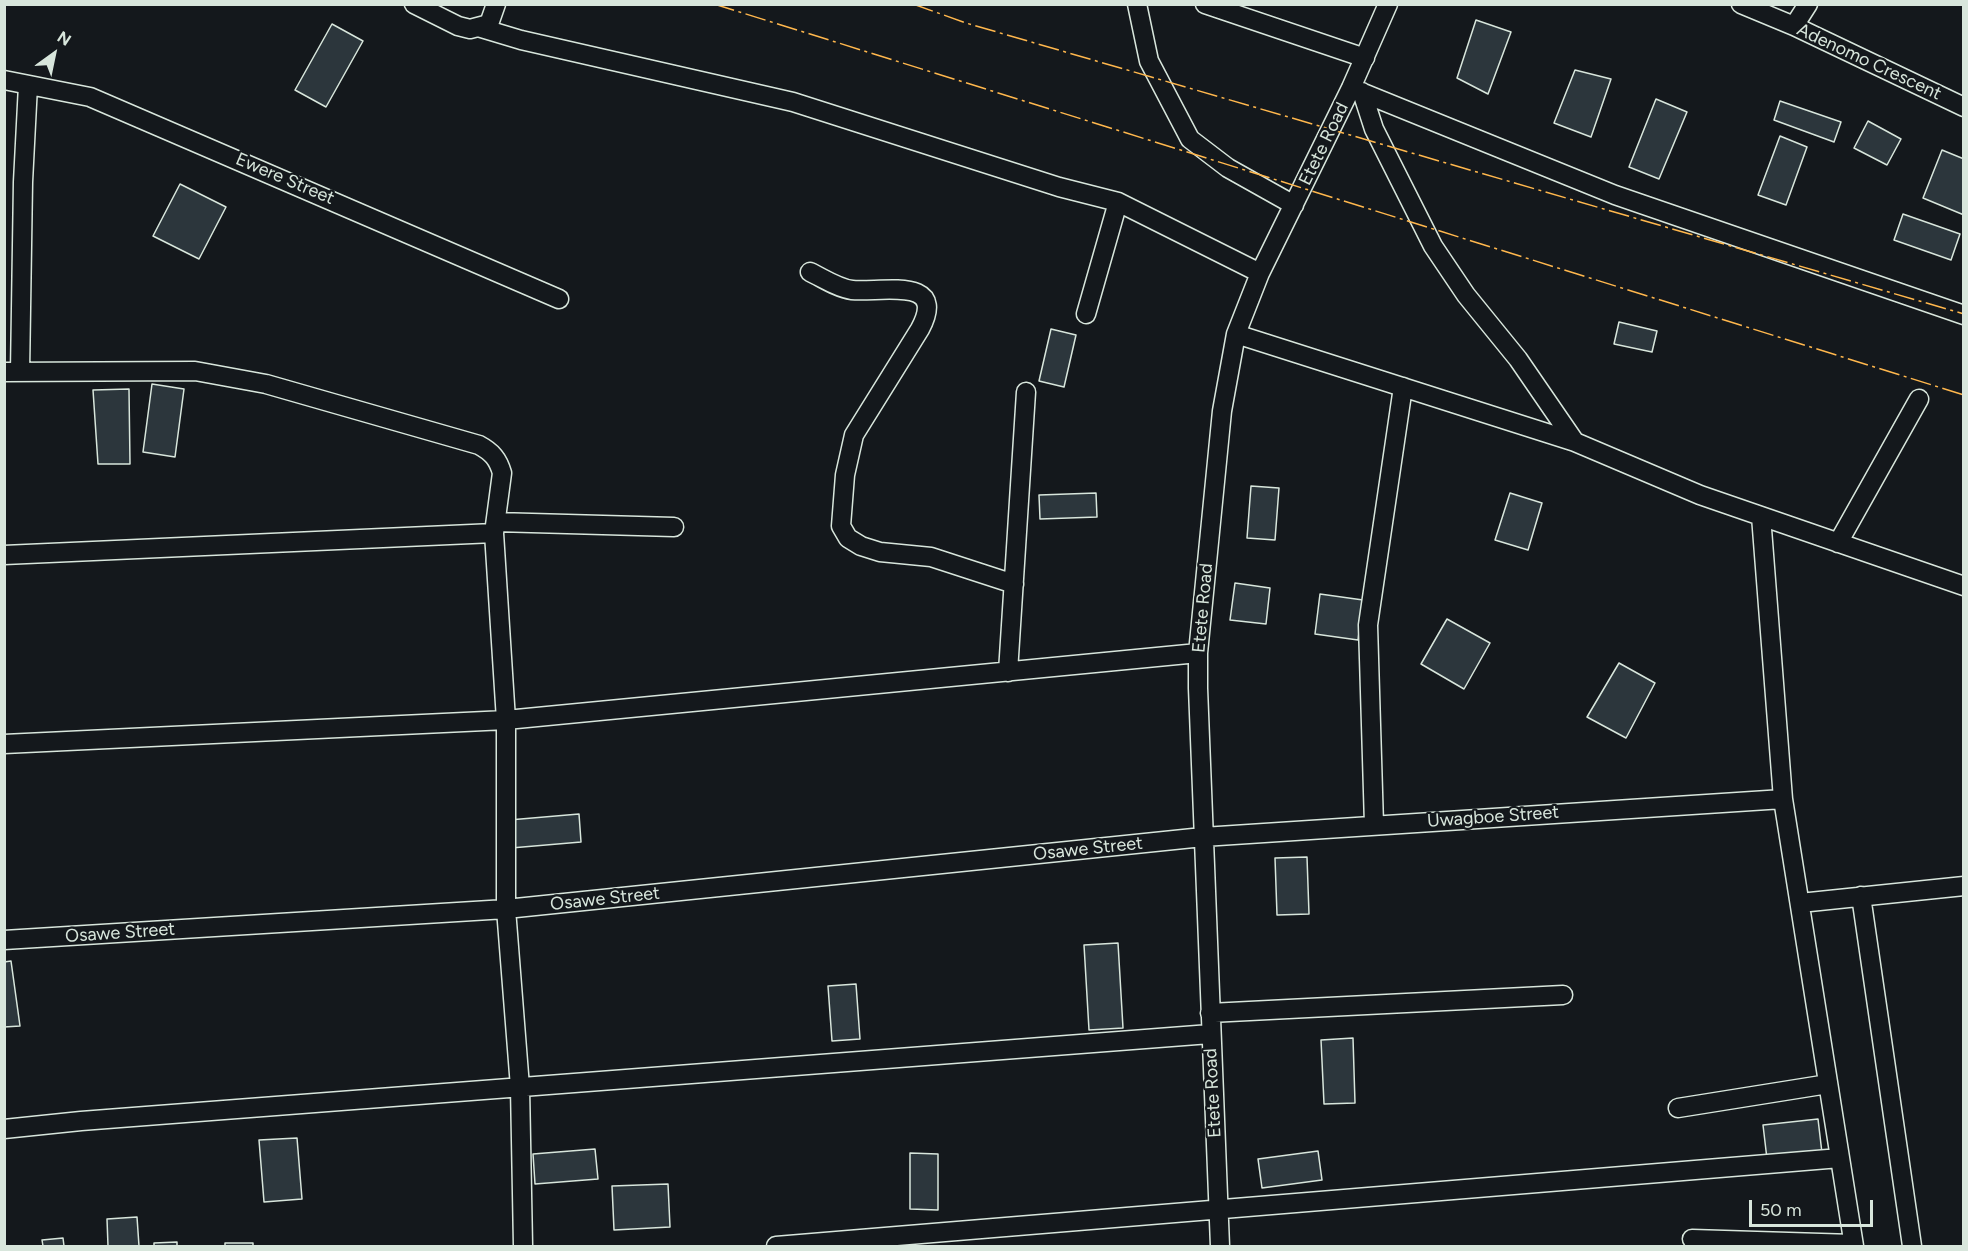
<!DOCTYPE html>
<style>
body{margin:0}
#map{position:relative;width:1968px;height:1251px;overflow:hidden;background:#14181c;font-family:Figtree,sans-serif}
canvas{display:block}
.frame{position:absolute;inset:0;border:6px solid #d8e6dc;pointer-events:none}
.north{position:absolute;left:24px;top:24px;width:60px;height:60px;-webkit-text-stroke:4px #14181c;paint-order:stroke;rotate:33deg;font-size:16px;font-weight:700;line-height:24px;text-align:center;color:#d8e6dc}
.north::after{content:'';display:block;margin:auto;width:21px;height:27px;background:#d8e6dc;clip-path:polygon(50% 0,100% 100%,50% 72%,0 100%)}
.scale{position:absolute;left:1749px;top:1200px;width:124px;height:27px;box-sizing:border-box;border:3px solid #d8e6dc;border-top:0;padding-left:8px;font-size:18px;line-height:21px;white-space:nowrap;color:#d8e6dc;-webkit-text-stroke:4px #14181c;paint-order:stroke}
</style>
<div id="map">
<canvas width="1968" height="1251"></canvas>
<div class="frame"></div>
<div class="north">N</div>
<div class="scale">50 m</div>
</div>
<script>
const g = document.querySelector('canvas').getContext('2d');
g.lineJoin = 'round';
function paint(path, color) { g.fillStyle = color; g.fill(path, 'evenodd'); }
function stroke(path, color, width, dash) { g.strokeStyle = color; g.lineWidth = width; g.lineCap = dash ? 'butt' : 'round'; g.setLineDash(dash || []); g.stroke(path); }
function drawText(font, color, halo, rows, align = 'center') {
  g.font = font + ' Figtree,sans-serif'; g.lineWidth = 4.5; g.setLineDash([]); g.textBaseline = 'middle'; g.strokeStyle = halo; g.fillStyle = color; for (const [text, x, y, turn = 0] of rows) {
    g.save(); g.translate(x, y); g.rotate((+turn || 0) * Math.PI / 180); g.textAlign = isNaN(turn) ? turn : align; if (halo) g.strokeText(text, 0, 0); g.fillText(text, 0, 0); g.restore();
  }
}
const building = new Path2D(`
 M1476,20L1511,32L1488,94L1457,78Z
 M332,24L363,41L326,107L295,90Z
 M1575,70L1611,79L1591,137L1554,123Z
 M1656,99L1687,112L1659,179L1629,167Z
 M1780,101L1841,122L1834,142L1774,120Z
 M1868,121L1901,139L1887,165L1854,148Z
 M1780,136L1807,147L1786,205L1758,195Z
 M1942,150L1964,159V215L1923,198Z
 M180,184L226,207L199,259L153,236Z
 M1903,214L1960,234L1951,260L1894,240Z
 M1619,322L1657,331L1652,352L1614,344Z
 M1051,329L1076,335L1064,387L1039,381Z
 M152,384L184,389L175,457L143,452Z
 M129,389L130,464H98L93,390Z
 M1251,486L1279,488L1275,540L1247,538Z
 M1096,493L1097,517L1040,519L1039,495Z
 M1510,493L1542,503L1528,550L1495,540Z
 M1235,583L1270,588L1266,624L1230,620Z
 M1320,594L1363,600L1358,640L1315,634Z
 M1447,619L1490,643L1464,689L1421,664Z
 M1619,663L1655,683L1626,738L1587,717Z
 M579,814L581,842L511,848L509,820Z
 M1307,857L1309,914L1277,915L1275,858Z
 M1118,943L1123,1028L1089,1030L1084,945Z
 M11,961L20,1026L4,1027V962Z
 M856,984L860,1039L832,1041L828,986Z
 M1353,1038L1355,1103L1324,1104L1321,1040Z
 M1818,1119L1822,1153L1767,1159L1763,1125Z
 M297,1138L302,1199L264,1202L259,1140Z
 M595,1149L598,1179L535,1184L533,1154Z
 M1318,1151L1322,1180L1262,1188L1258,1159Z
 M910,1153L938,1154V1210L910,1209Z
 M668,1184L670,1227L614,1230L612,1186Z
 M137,1217L139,1246H108L107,1219Z
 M63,1238L64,1246H43L42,1240Z
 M177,1242V1246H154V1243Z
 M225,1243H253V1246H225Z`);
paint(building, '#2c363c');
stroke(building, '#d8e6dc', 1.5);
const minor = new Path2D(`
 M414,4L458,26L470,29L489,24L496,4
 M1137,4L1149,61L1190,139L1228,168L1294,205
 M1205,4L1365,58
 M1741,4L1794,26L1964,107
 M1794,26L1808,4
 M481,28L521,40L793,102L1059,187L1118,202L1260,273
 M4,80L90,97L559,299
 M1351,88L1615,195L1964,315
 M1362,92L1374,129L1433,246L1466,295L1518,359L1575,442
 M810,272C823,278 837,288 852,290C879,293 949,275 920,329L854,435L845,475L841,526L848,538L861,546L880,552L931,557L1014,584
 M1086,314L1118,202
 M1236,334L1575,442L1700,495L1964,586
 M4,372L195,371L266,384L479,445C492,452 498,459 502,473L494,533L506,720V909L520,1087L523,1246
 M20,372L23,182L28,85
 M1761,516L1783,799L1854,1246
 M496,522L674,527
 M1838,543L1919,399
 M4,555L494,533
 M1008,672L1026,392
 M4,744L506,720L1198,653
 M1374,825L1368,625L1403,387
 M1861,896L1912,1246
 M1800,903L1964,886
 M4,940L506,909L1203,837L1783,799
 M1210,1013L1563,995
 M1678,1108L1828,1084
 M4,1129L81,1121L1210,1034
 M1692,1239L1853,1244
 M776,1246L1840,1158
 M1220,1246L1198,688V653L1222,411L1236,334L1260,273L1351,88L1388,4`);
stroke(minor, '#d8e6dc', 21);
stroke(minor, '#14181c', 18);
stroke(new Path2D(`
 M714,4L1964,395
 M913,4L966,23L1964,314`), '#ffb74d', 1.5, [21, 4.5, 3, 4.5]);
drawText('18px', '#d8e6dc', '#14181c', [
 ["Adenomo Crescent",1869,62,25],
 ["Etete Road",1324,144,-64],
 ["Ewere Street",285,179,23],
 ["Etete Road",1203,608,-85],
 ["Uwagboe Street",1493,817,-4],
 ["Osawe Street",1088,849,-6],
 ["Osawe Street",605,899,-6],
 ["Osawe Street",120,933,-4],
 ["Etete Road",1213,1093,-93]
]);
</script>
